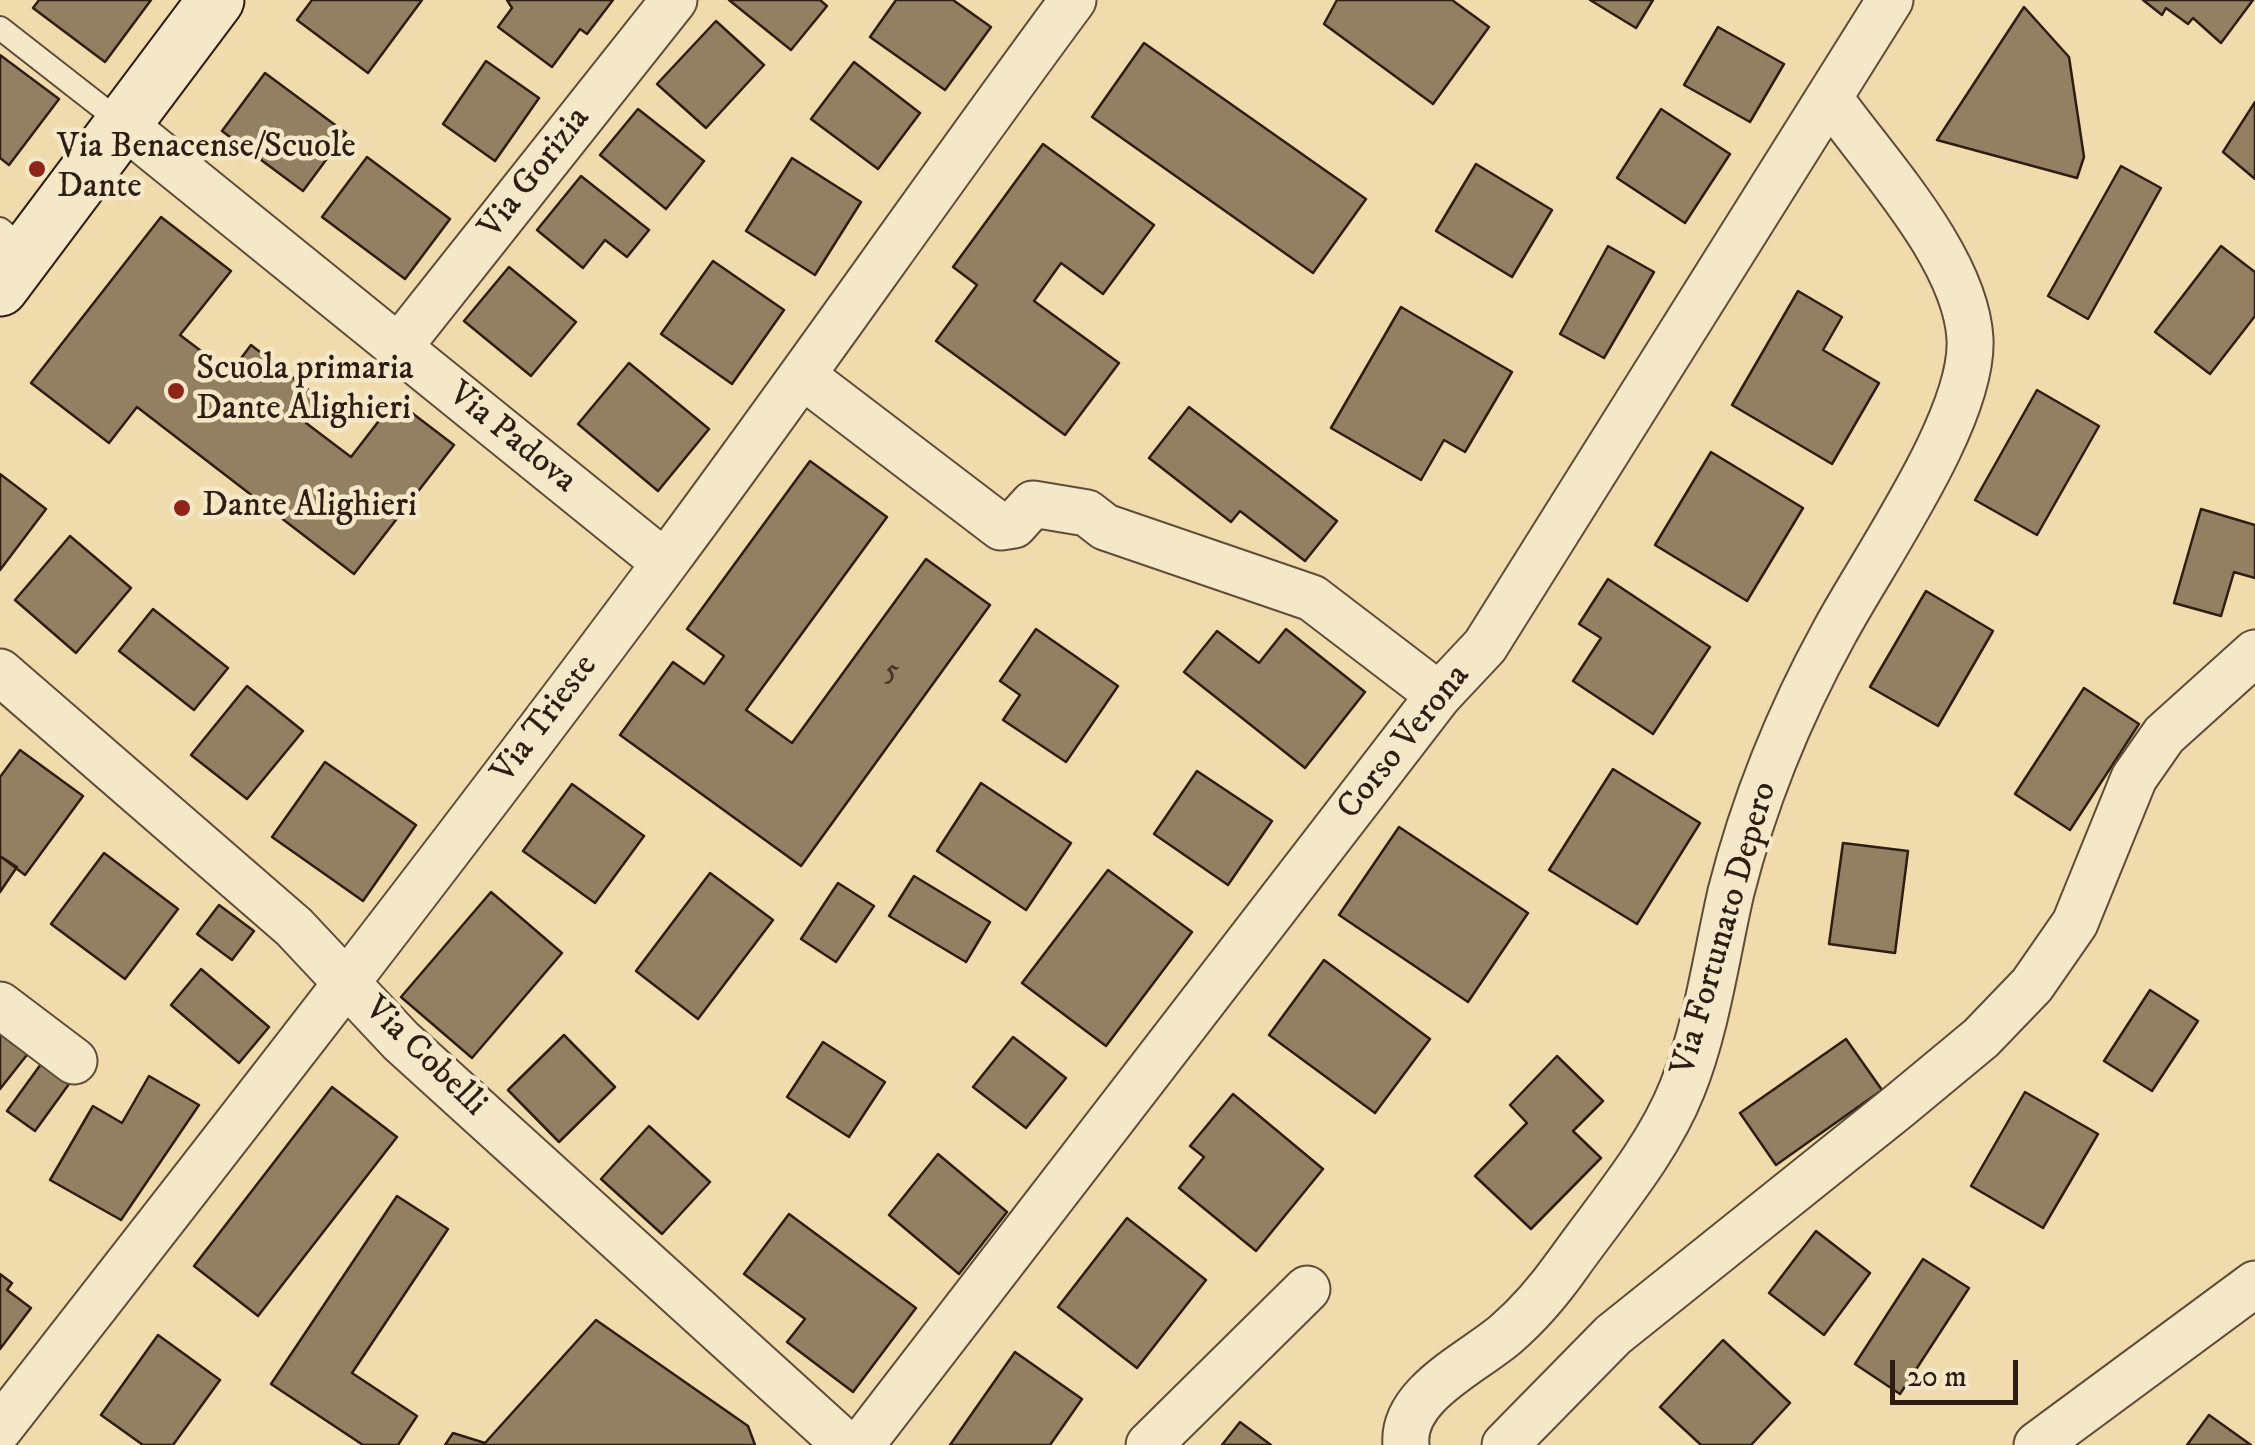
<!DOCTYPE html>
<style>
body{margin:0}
#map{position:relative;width:2255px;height:1445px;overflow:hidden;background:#efdbab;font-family:"IM FELL DW Pica",serif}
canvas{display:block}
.scale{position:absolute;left:1890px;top:1360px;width:128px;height:45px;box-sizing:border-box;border:5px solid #2f1d13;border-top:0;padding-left:12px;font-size:30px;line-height:35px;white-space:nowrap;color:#2f1d13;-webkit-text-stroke:8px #f5e8c8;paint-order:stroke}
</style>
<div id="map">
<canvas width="2255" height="1445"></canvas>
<div class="scale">20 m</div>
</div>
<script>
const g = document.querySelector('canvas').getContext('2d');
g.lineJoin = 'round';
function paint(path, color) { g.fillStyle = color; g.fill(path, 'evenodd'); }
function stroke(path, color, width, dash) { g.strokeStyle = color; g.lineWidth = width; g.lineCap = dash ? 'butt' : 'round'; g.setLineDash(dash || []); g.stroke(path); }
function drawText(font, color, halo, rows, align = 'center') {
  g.font = font + ' "IM FELL DW Pica",serif'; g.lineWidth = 9; g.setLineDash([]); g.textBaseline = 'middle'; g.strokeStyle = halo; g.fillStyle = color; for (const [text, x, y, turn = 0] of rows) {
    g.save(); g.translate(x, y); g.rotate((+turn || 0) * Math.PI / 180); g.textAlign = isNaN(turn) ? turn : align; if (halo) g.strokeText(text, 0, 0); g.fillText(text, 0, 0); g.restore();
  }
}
const building = new Path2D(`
 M39,0H151L105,62L33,8Z
 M312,0H422L368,73L297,20Z
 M507,0H613L587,34L580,29L552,67L498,27L512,8Z
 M729,0H820L827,6L791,50Z
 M896,0H953L991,27L945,90L870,37Z
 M1337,0H1452L1489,27L1433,104L1324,24Z
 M1590,0H1653L1636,28Z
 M2143,0H2253L2221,43L2193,18L2188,24L2166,8L2162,15Z
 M2024,7L2069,57L2084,157L2077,178L1937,140Z
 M716,21L764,65L706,128L657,84Z
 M1718,27L1784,64L1750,122L1684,85Z
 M1144,43L1366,199L1313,273L1092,117Z
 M0,55L59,99L9,165L0,158Z
 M486,61L539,98L495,161L443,124Z
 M854,62L920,113L878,169L811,119Z
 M265,73L346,133L303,191L222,131Z
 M2255,102V179L2223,152Z
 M638,109L704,161L666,209L600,155Z
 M1661,109L1730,154L1685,223L1617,178Z
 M1043,144L1154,225L1103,294L1061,263L1034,301L1119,363L1065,435L936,341L977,285L953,267Z
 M367,157L450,219L405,279L322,217Z
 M792,158L861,202L815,275L746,231Z
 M1476,164L1552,210L1512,277L1436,231Z
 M2121,166L2161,188L2088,319L2048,296Z
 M581,176L649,230L627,257L605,240L583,268L537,230Z
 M161,217L231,271L180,335L230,373L251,345L323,401L306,423L351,457L395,400L454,445L354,574L137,407L109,443L31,383Z
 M1608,246L1654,272L1604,358L1560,334Z
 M2221,246L2255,272V316L2210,374L2155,332Z
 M713,261L784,310L732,384L661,334Z
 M509,267L576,322L531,376L464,321Z
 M1798,291L1842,317L1823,350L1879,383L1832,464L1732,405Z
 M1401,307L1512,372L1465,452L1444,440L1421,480L1331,428Z
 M629,363L709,429L658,491L578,424Z
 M2037,390L2099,426L2037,535L1975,500Z
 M1189,407L1337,521L1305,561L1240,511L1231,522L1149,458Z
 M1711,452L1803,508L1747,601L1655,545Z
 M810,461L887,517L746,710L792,743L926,559L990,605L801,866L620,735L673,662L704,684L724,656L687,629Z
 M0,474L46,509L0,570Z
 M2201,509L2255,525V578L2234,572L2221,616L2174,603Z
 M70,536L131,588L76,653L15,600Z
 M1608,579L1710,647L1653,734L1573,681L1601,638L1579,624Z
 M1926,591L1993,631L1938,726L1870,687Z
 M153,609L228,668L194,710L119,651Z
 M1036,629L1118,686L1066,762L1003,720L1020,695L1000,681Z
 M1286,629L1365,692L1305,768L1184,672L1217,631L1259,663Z
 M247,686L303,731L247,799L191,755Z
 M2084,688L2139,724L2070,830L2015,794Z
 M20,750L83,796L25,875L0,856V777Z
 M325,762L416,825L363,901L272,837Z
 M1613,769L1700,823L1637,924L1549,870Z
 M1197,771L1272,821L1228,885L1154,834Z
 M981,783L1071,843L1026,910L937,851Z
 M572,784L644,836L595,903L523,851Z
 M1399,827L1528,913L1468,1002L1339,915Z
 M1843,843L1908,851L1895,953L1829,944Z
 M104,853L178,909L125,979L51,924Z
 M0,856L17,867L0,892Z
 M1108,870L1192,932L1106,1046L1022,983Z
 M710,873L773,920L698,1019L636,971Z
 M914,876L990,922L966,962L889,916Z
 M838,883L874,906L836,962L801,939Z
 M491,892L562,953L472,1058L401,997Z
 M219,905L254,931L232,960L197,934Z
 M1324,960L1430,1039L1375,1113L1269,1035Z
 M201,969L269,1027L239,1063L171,1005Z
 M2150,990L2198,1021L2152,1091L2104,1061Z
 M0,1027L30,1051L0,1089Z
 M564,1035L615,1087L559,1142L508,1090Z
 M1013,1037L1066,1078L1026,1128L973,1087Z
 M1846,1039L1882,1090L1776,1165L1740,1113Z
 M823,1042L885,1082L849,1137L787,1097Z
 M1557,1056L1603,1101L1573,1131L1601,1158L1531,1229L1475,1176L1527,1123L1510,1105Z
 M41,1064L69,1084L35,1131L7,1111Z
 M149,1076L199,1105L121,1220L50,1180L93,1106L122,1123Z
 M332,1087L397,1137L258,1316L194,1266Z
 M2025,1092L2098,1134L2043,1228L1971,1186Z
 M1233,1094L1323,1169L1256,1251L1179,1188L1204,1157L1190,1146Z
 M649,1126L710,1182L662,1234L601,1179Z
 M938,1154L1007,1212L959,1274L889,1215Z
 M397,1196L448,1229L352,1373L417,1416L398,1445H363L271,1384Z
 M789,1214L916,1308L853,1392L787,1342L805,1319L744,1274Z
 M1127,1218L1206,1280L1137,1368L1058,1307Z
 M1816,1231L1870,1273L1824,1335L1769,1293Z
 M1923,1259L1969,1288L1900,1394L1855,1364Z
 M0,1274L12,1283L7,1290L31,1308L0,1349Z
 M596,1320L748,1426L755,1445H445L453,1433L485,1443Z
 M158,1335L220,1380L173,1445H143L101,1415Z
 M1723,1340L1790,1403L1751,1445H1701L1660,1407Z
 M1015,1352L1082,1399L1050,1445H950Z
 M2209,1415L2251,1445H2187Z
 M1240,1422L1271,1445H1222Z`);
paint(building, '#938062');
stroke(building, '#2f1d13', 2.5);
const lane = new Path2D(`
 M0,28L123,124
 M0,229L28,252`);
const street = new Path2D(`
 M125,126L665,563
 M398,348L674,0
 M803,376L1001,527L1014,525L1033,504L1087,513L1105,527L1312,598L1439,695
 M0,672L294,927L401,1041L846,1445
 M0,1005L74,1061
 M0,1428C225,1140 450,852 668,559C805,375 936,185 1073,0
 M861,1445L1439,695L1485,646L1890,0
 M1149,1445L1307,1289
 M1406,1445C1401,1394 1474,1362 1506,1334C1528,1315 1551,1288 1568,1264C1607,1209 1657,1152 1682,1089C1707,1027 1716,957 1731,892C1754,801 1789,715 1834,633C1873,560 1974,419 1970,339C1966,258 1876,163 1831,100
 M1505,1445L1613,1335L1899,1106L1981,1038L2032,985L2075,923L2134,778L2164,735L2255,653
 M2037,1445L2255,1284`);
const secondary = new Path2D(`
 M0,288L216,0`);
stroke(lane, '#5f4c39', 26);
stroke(street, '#5f4c39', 49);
stroke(secondary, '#2f1d13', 59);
stroke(lane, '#f5e8c8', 22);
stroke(street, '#f5e8c8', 45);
stroke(secondary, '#f5e8c8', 55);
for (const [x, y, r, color] of [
 [37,169,10,"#8f2418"],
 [176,391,10,"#8f2418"],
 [182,508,10,"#8f2418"]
]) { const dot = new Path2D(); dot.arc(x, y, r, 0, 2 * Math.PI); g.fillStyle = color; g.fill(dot); stroke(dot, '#f5e8c8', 4); }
drawText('30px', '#483627', null, [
 ["5",892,673]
]);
drawText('35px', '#2f1d13', '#f5e8c8', [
 ["Via Benacense/Scuole",57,149],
 ["Dante",57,189],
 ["Scuola primaria",196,371],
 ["Dante Alighieri",196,411],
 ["Dante Alighieri",202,508]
], 'left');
drawText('35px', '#2f1d13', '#f5e8c8', [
 ["Via Gorizia",536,174,-52],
 ["Via Padova",511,439,39],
 ["Via Trieste",546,720,-53],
 ["Corso Verona",1405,743,-51],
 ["Via Fortunato Depero",1726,929,-74],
 ["Via Cobelli",424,1058,44]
]);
</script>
